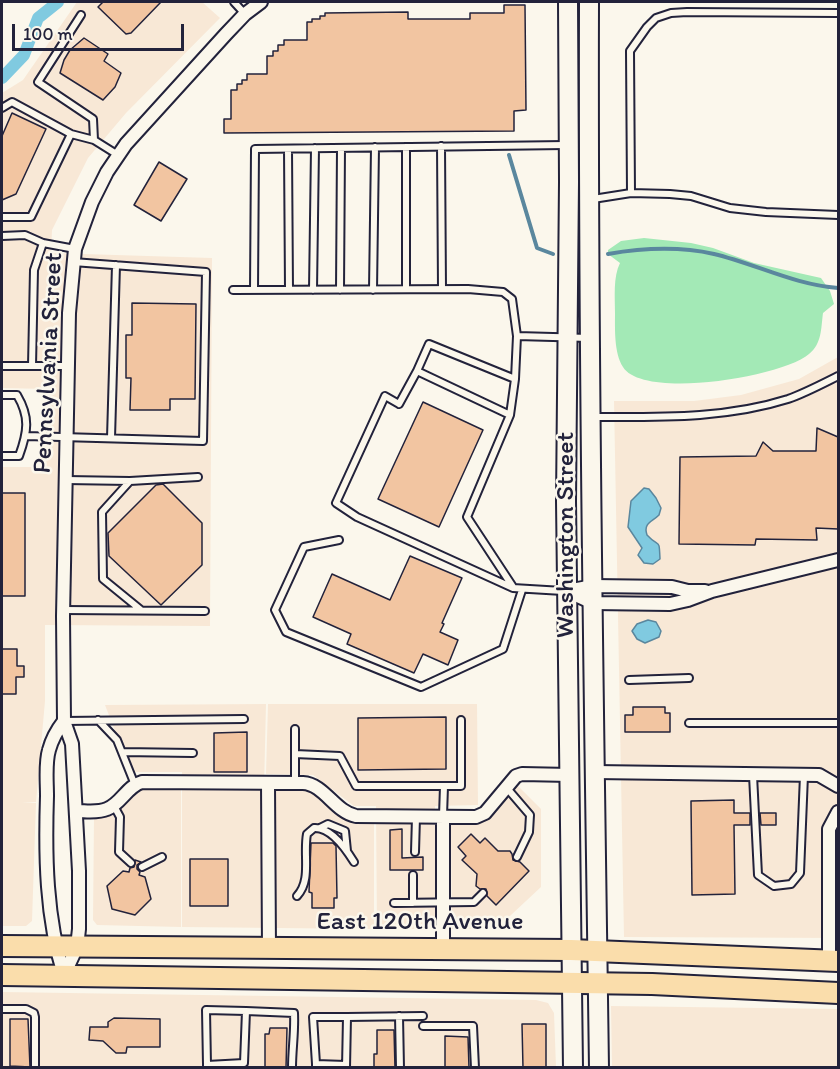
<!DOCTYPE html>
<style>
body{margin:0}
#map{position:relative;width:840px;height:1069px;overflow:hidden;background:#fbf7ec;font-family:Itim,sans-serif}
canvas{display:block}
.frame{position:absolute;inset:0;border:3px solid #22223b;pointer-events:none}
.scale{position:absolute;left:12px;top:24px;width:172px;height:27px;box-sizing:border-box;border:3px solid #22223b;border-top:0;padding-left:8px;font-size:18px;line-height:21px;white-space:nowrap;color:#22223b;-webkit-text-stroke:4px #fbf7ec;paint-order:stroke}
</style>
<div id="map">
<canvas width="840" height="1069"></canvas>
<div class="frame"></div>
<div class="scale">100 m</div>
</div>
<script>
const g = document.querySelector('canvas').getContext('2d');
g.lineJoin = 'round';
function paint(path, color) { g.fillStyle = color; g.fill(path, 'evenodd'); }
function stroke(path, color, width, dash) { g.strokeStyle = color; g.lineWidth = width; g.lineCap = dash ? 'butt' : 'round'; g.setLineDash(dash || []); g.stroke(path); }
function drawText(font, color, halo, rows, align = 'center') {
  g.font = font + ' Itim,sans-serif'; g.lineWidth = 5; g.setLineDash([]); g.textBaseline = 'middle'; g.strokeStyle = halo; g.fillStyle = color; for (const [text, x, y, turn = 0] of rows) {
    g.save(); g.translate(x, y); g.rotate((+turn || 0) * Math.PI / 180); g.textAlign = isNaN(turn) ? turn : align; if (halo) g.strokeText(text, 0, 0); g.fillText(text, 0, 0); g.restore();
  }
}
paint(new Path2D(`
 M77,2H202L220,18L126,113L88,158L52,230L51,253L212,258L210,626L45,625V701L36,802H22L36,803L32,921L26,926H2V467H46L47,389L2,388V93L23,80Z
 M838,357V938L624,937L614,401H694L741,395L799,379Z
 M266,704L264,788L305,787L352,821L374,823V929L182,927V772H131L105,705Z
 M268,704H477L478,805L435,806V929H377L376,806H354L313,775L266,774Z
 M517,785L541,809V887L496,929H452L451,825L479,823L489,818Z
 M141,786H181V927L97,925L93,920L94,817L112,814Z
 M2,992L536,1000L548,1003L554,1013L556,1067L2,1068Z
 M611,1006L838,1009V1067H612Z`), '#f8e8d6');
paint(new Path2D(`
 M644,238L691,243L713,248L754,263L821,278L830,291L834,304L823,313C821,328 822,344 809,354C783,377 643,400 623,367C614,353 615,329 615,313C615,297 613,277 620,263L608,254V250L621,241Z`), '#a3e9b6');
const water = new Path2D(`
 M644,488L649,489L656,498L661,508L659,515C652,522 643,523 647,535C660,549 659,537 660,559L653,564L644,563L638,555L642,548L628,527L631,501Z
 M648,620L656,622L661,631L659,637L645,643L637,639L632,631L637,624Z`);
paint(water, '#80cae0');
stroke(water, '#5a879e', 1.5);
stroke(new Path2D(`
 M509,155L537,248L553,254
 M608,254C643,248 678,246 714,254C756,264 795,285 838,288`), '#5a879e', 4);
stroke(new Path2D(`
 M2,78L24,55L38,18L58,2`), '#80cae0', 12);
const building = new Path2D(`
 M103,2H161L131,33L126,34L98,7Z
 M504,5H525L526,110L514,111V131L224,133V119H231V90H237V84H242V80H247V74H267V56H273V51H278V45H284V40H307V22H312V19H320V16H325V13L408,12V19H470V13H504Z
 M84,38L108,54L104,61L121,73L115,87L103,100L60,73L64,60L70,50Z
 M12,113L46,129L16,194L2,200V136Z
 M159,162L187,179L161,221L134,205Z
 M132,303L196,304L195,399H170V410H130L131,378H126V335H132Z
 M423,402L483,430L439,527L378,499Z
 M817,428L838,437V529L816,528L817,540L756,539L755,545L679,544L680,457L756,456L763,442L773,451H816Z
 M163,484L202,523V565L161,605L109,556L108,533L156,485Z
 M2,493H25V596H2Z
 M410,556L462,578L442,623L444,624L440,632L458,640L448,665L423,654L414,673L347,644L351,634L313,617L332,574L390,600Z
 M2,649H17V666H24V677H16V694H2Z
 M633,707H665V713H670V732H625V715H633Z
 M446,717V769L358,770V718Z
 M247,732V772H214V733Z
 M734,800V813H750V825H734L735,894L692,895L691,801Z
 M760,813H776V825H761Z
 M402,829V858L423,857V870H390V830Z
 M471,834L480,843L485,838L498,851H510L512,854L513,860L520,862L529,871L496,905L487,896L486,889H480L476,886L477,874L462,860L466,856L458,847Z
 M311,843H333L336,846L337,898H334V908H312V893L309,892Z
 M190,859H228V906H190Z
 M135,860L141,862L137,865V869L140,872L139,875L145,877L151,899L135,915L112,909L107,886L123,871L129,872L130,868L134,867Z
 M114,1018L160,1019V1047H127L126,1053H116L103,1041L89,1040L90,1027H108V1022Z
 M10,1019H28L30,1067L10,1066Z
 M522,1024H546V1068H523Z
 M270,1028H287L286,1068H265V1034H269Z
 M377,1030H394L395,1068H374V1054H377Z
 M445,1036L468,1037L469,1068H445Z`);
paint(building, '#f2c5a1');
stroke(building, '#22223b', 1.5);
const service = new Path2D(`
 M234,2L245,14
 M81,15L38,82L93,119L94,140L118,155
 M2,108L12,102L71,134L94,140
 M441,146L442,289
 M406,147V289
 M288,149L289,290
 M631,193L630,51L647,27L656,18L671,13L687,12L838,13
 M593,199L631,193L670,194L691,196L730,208L766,212L838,215
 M2,217H31L71,134
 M2,236L25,235L43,243L75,249
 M233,290L468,289L503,292L512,299L517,336
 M254,290L255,149L566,145
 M313,290L315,148
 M340,290L341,148
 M373,290L375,147
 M2,366H68
 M32,366L34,270L43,243
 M417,371L429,344L515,379L510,415L417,371L399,404L385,396L336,503L357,517L513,588L563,591
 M515,379L517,336L589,338
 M2,395H17C30,417 28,431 19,456H2
 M510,415L467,517L513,587
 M594,417C659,417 725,419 788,399C805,393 822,384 838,376
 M26,436L203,441L206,272L73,262
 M111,438L116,265
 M66,480L130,481L102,512L103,579L141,610
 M130,481L198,477
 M339,540L304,547L275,610L286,632L421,687L503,649L522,590
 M63,610L205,611
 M629,680L689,678
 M98,720L117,740L135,785
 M64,721L244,719
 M689,723H838
 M122,752L193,753
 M295,754L340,756L356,786H444L443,816
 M753,775L758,875L774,886L791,884L800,873L804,775
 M295,783V729
 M444,786H461V720
 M506,787L530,815L529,832L517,857
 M114,806L120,817L119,852L131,863
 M320,828L328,824L345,831L347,851
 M415,852L416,817
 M142,867L162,857
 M297,896C312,880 303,855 307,834L314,828C331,827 346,849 354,862
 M394,903L474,902L483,893
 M413,903V875
 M2,1009H26L34,1013L35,1017V1068
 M246,1011L294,1013C295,1032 292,1049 292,1068
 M399,1016L400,1068
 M423,1026H473L475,1068
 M316,1064L313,1017H347
 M207,1065L244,1063L246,1011L206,1010L207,1065V1068
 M316,1067V1064L346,1065
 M346,1068L347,1017L423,1016`);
const minor = new Path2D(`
 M567,591L593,603L670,604L688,600L712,591L838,560
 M567,591L593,586L672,587L688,591H705
 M64,721C57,730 52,739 49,750C45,763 47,781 47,796C45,856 46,918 64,975
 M595,772L819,775L838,786
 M268,783L269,949
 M77,811C86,811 98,813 107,809C121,804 127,786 142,782L303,783C324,784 335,812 356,816L476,817L485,813L516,776L522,774L570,775
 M443,817V950
 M829,961V829L838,812
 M64,975L77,947L79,929V871L72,744L64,721L63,616L69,313L75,249L92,202L107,172L126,144L226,34L245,14L261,2`);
const secondary = new Path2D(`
 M568,2L569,182L566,501L573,1068
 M589,2C588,357 594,712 599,1068`);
const primary = new Path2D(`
 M2,946L571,950L838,961
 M2,975L652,984L838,993`);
stroke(service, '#22223b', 10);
stroke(minor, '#22223b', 16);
stroke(secondary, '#22223b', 22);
stroke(primary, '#22223b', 24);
stroke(service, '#fbf7ec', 6);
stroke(minor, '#fbf7ec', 12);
stroke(secondary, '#fbf7ec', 18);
stroke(primary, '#faddab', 20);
drawText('26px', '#22223b', '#fbf7ec', [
 ["Pennsylvania Street",49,363,-87],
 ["Washington Street",566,535,-90],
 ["East 120th Avenue",420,922]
]);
</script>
